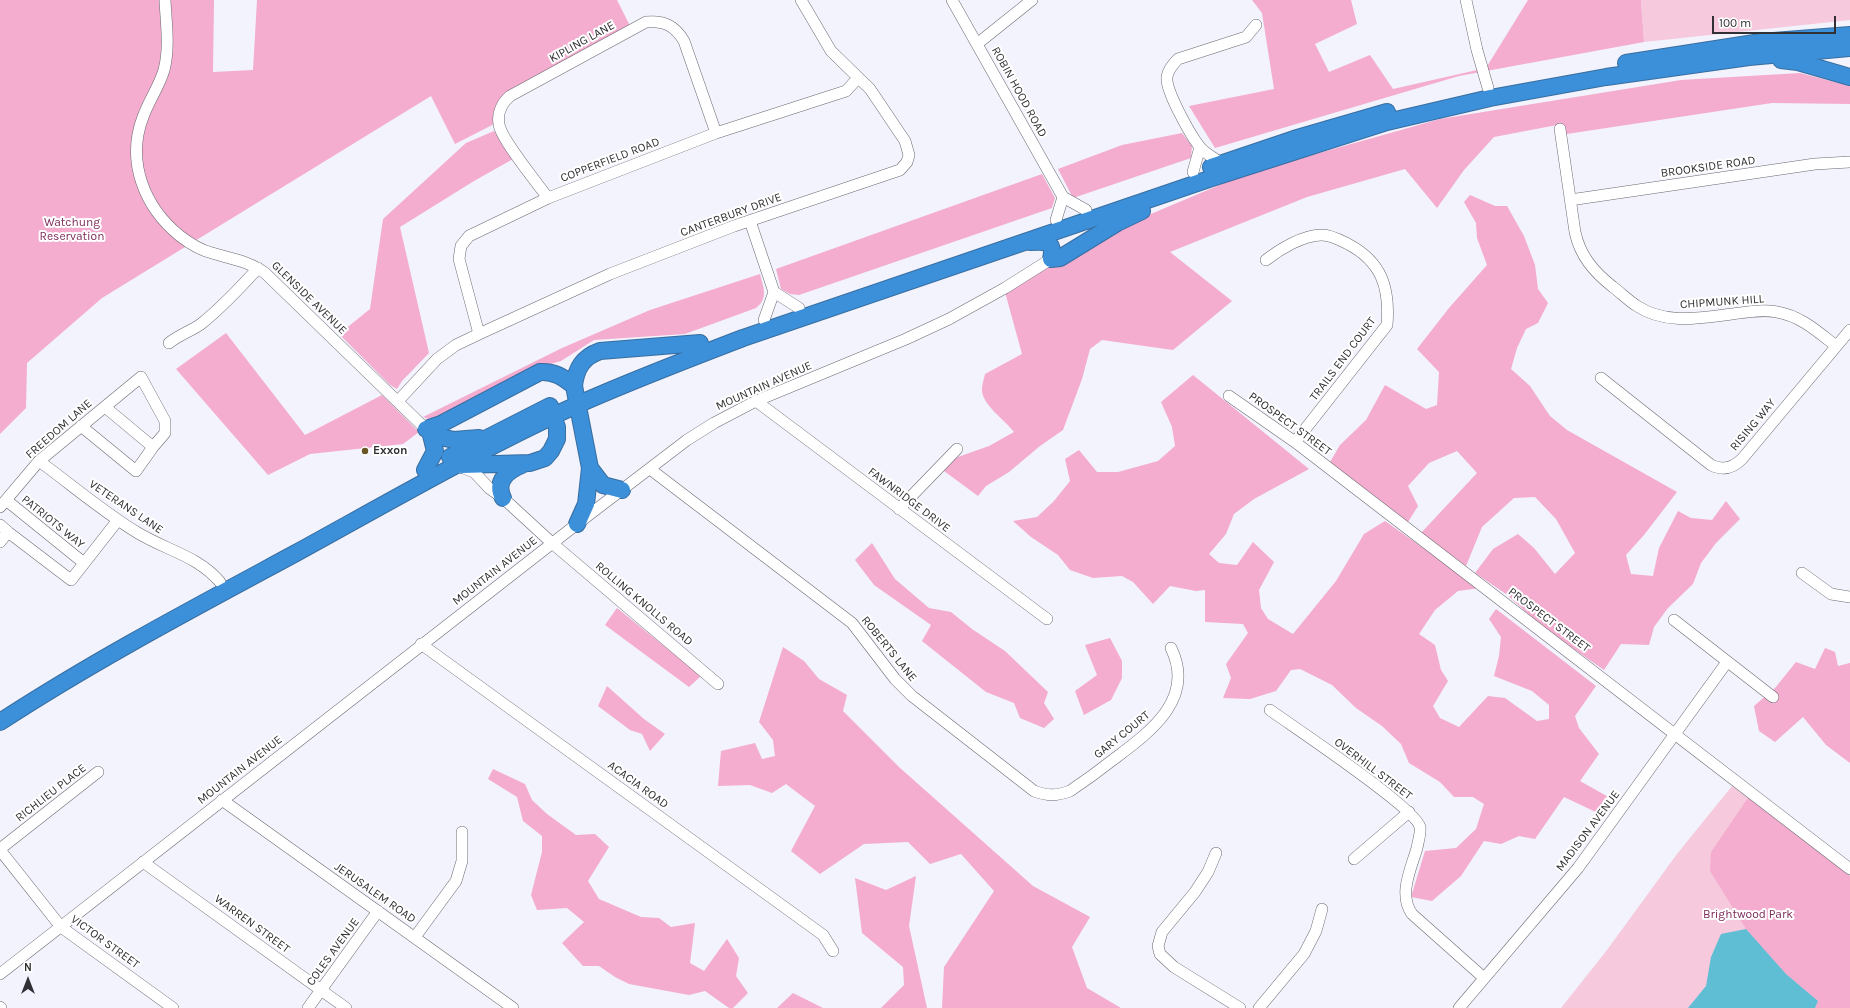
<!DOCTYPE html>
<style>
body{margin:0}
#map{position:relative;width:1850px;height:1008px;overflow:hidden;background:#f2f3fc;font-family:Karla,sans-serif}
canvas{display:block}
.north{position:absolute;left:8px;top:960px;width:40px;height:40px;-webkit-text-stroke:3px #fff;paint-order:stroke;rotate:0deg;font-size:11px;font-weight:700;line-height:16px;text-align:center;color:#313135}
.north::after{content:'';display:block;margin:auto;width:14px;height:18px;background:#313135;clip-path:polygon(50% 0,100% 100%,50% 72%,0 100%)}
.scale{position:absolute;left:1712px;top:16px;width:124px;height:18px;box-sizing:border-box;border:2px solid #313135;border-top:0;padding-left:5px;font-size:12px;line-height:14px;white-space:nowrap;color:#313135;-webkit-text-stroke:3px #fff;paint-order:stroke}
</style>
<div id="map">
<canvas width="1850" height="1008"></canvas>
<div class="north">N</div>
<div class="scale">100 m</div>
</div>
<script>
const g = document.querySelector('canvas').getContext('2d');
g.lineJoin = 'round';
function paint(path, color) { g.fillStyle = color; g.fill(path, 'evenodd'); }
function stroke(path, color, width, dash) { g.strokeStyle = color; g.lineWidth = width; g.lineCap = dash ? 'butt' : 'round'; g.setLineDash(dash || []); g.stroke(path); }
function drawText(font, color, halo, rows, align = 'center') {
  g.font = font + ' Karla,sans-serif'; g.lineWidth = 4; g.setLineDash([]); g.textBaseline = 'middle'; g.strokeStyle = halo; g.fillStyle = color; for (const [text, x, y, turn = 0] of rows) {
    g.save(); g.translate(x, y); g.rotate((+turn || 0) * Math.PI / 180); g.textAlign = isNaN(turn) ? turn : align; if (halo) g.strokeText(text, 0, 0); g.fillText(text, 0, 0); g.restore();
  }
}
paint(new Path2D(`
 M1641,0H1850V20L1644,42Z
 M1732,786L1850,876V1008H1561L1607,950L1677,854Z`), '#f6c9dd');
paint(new Path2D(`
 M0,0H214L213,72L253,70L257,0H617L634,34L510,98L502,120L455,144L431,96L102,298L27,363L26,408L0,434Z
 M1252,0H1351L1357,24L1315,44L1329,72L1370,55L1393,89L1486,68L1528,0H1641L1644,42L1459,76L1215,148L1189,106L1274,89L1262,13Z
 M1800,73L1850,86V104L1772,103L1560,135L1557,125L1494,137L1464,170L1437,208L1405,169L1307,197L1170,252L1232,301L1173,350L1102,340L1090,349L1082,379L1063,430L1040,446L1009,472L986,486L978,496L944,471L955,458L989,446L1014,432C1005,420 981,404 982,389C982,384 984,379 985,374L1022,354L1005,292L1120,227L1248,173L1440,119L1681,80Z
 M494,131L513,159L474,181L400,227L429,353L402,381L397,389L390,385L339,334L370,309L383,219L466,143Z
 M1182,133L1192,146L1191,158L1073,198L1058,169L1122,145Z
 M1042,174L1055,198L1052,208L799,295L790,294L781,289L776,269Z
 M1470,195L1495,206H1507L1524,236L1535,265L1538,289L1548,303L1538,323L1526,329L1517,348L1511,369L1530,386L1550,416L1567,430L1677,492L1644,535L1626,555L1631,574L1653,576L1659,548L1678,511L1691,518L1712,520L1726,501L1740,519L1716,543L1701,563L1693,584L1668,608L1654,627L1649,645L1621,644L1604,670L1545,629L1506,594L1475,573L1493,549L1518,534L1534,548L1555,574L1575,553L1556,519L1535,497L1514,498L1482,527L1466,566L1421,533L1477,473L1457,451L1429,463L1408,486L1418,506L1408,522L1330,462L1340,445L1366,420L1385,385L1426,409L1437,405L1439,372L1417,349L1449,308L1487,265L1477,238L1476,223L1464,202Z
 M760,274C763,287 769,298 756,308L685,334L594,340L561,361L537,368L440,417L431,420L423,417L562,348L650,310Z
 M226,333L305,435L382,395L419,432L403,444L310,454L268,475L176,369Z
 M1193,375L1309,469L1254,499L1234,514L1226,534L1209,554L1219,563L1237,565L1253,542L1274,562L1259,590L1261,608L1268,619L1293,634L1336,581L1364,534L1385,521L1480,588L1458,591L1435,610L1419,634L1435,645L1441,670L1448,681L1433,706L1440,718L1459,727L1488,696L1505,698L1537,721L1549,719V705L1532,691L1494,676L1499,656L1501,637L1489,619L1496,609L1596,686L1575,716L1579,728L1599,754L1580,781L1612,799L1600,814L1564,797L1535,839L1519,836L1501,844L1484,841L1461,876L1432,901L1411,897L1425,851L1456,848L1476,829L1484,804L1473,797H1454L1440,782L1409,763L1401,744L1382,726L1356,708L1332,685L1300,669L1291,670L1276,691L1250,699L1223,698L1231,678L1226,664L1248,633L1243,624L1205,622V590L1196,591L1170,586L1153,604L1133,582L1122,576L1093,578L1070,570L1058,555L1031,537L1013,521L1037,517L1054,501L1070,481L1065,459L1079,450L1097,472H1118L1158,461L1175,446L1172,427L1161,402Z
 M872,543L895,579L929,608L951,612L972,629L1005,651L1048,692L1044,703L1054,719L1044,728L1020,718L1014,703L986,692L922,641L931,625L874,585L855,560Z
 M617,608L701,676L689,687L605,625Z
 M1110,638L1122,661V678L1111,700L1084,715L1075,691L1097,675L1085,645Z
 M783,647L804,661L819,679L847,695L843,711L899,767L1033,886L1090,917L1072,947L1087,988L1121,1008H942L944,967L994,891L961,854L930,864L908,842L864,844L820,874L791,851L815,806L786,784L772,793L750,785L718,786L721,751L755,743L762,759L775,756L773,740L759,722Z
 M1825,648L1835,652L1838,666L1850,663V763L1826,745L1803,717L1775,742L1759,731L1754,706L1775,688L1796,662L1815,669Z
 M607,686L644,719L665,734L650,751L642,734L630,730L598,706Z
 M493,769L525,784L532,800L547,814L576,835L595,834L609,847L588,881L599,899L641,917L659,918L671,927L695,923L690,963L704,971L727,939L739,958L736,976L748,993L733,1008H729L705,991L689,995L629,984L615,977L599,966H583L562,943L584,922L567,908L537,910L531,895L542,852V836L523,821L517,797L488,779Z
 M1748,798L1850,876V1008H1815L1818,1001L1786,974L1746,929L1710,871L1711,852Z
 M916,876L909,926L927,1008H881L904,985L903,967L862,933L855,878L886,890Z
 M793,993L823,1008H777Z`), '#f4accf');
paint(new Path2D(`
 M1746,929L1786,974L1818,1001L1815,1008H1688L1706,986L1711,957L1721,934Z`), '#5fbdd4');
const minor = new Path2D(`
 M165,0C166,23 170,47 164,70C159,87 149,100 143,117C126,161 144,207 180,236C189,243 200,250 212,253C231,259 249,261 265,273L430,433
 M952,0L1063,197L1086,210
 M1466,0L1477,50L1488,88
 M977,44L1032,0
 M1560,129L1575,232C1580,256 1594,272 1613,287C1621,293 1629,301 1637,306C1666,325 1700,318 1732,314C1747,312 1762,309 1777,312C1801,316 1818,332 1836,346
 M1221,163C1214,158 1204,153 1199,146C1190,134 1165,90 1167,77C1168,70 1173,64 1178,59L1246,37L1256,25
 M1193,172L1200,147
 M548,198C538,184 500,138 499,124C497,113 502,103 510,96L646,22C664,20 675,26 684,41L716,133
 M1570,200L1815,164L1850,162
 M1056,220L1063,197
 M750,221L774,292L764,320
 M1266,260C1280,249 1303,235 1322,235C1331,235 1340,240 1348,244C1382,262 1390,288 1387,325L1295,442
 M774,292L799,308
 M479,334L459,259L461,246L469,236L548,198L716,133L846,91L858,78
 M169,343C179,335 191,331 201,324C222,307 240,288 258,268
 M1601,378L1711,465C1723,471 1733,468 1742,459L1850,330
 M1229,396L1295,442L1850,869
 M398,401L437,359L456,345L479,334L610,274L734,226L900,170L907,162L909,155L905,141L870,89L831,51L801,0
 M756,401L1047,619
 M105,407L153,447
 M39,461C72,485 103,512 138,533C166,550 198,556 220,582
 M461,467L474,472L489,488L503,498L552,543L718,684
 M650,469L852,623L895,679L912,696L1034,791C1047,796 1057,796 1070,791C1085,781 1100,770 1114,759C1150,732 1196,699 1171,648
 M6,500L84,563
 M0,507L39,461L141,377L165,421V433L153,447L136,471L81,426
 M899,509L957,449
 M0,525L8,532
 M0,542L8,532L71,580L118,520
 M1802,573L1831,594L1850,597
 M1674,620L1773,697
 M421,644L823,935L833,951
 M1270,710C1292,726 1416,808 1420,827C1421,833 1418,842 1417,848C1411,869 1398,894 1412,914L1484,978
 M222,800L513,1008
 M0,849L98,772
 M0,850L61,927L173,1008
 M1216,853L1208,872L1195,892L1162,932L1158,946L1160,954L1174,967L1240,1008
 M1354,859L1409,812
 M143,862L346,1008
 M415,937L456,881L462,861V832
 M0,974L577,524L687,440L714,423L756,401L906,339L949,319L1005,288L1051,259
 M0,1007L1,1008
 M308,1008L378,911
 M1259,1008L1304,954L1316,931L1322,909
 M1459,1008L1578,868L1727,662`);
const highway = new Path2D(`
 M1781,60L1798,62L1850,77
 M1626,63L1761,42L1850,35
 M1211,167L1294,139L1387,112
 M1030,242C1046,241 1055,241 1051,259L1060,258L1117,223L1142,211
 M426,429L441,424L540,372C554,371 563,377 574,386
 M431,435L454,440L479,438
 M450,457L550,406
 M462,465L530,463L545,458L551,451L557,439V427L553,417L546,411
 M590,468L603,485L622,490
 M425,470L435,451L431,435
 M503,498C494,480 509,470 524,464
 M577,524L586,504L590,468L574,386C576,368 583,357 600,351L700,343
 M0,722C95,660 196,607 296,553C389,502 482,448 579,404C633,380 688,359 743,338L1212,178L1387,122L1490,98L1606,77L1749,57L1850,48`);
stroke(minor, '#696971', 12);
stroke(highway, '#386ea0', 18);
stroke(minor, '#fff', 11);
stroke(highway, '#3c8fd9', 16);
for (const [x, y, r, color] of [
 [365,451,4,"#685624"]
]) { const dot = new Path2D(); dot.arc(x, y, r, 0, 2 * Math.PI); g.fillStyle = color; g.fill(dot); stroke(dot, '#fff', 1.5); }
drawText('12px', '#313135', '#fff', [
 ["KIPLING LANE",582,42,-29],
 ["ROBIN HOOD ROAD",1019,92,61],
 ["COPPERFIELD ROAD",610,160,-21],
 ["BROOKSIDE ROAD",1708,167,-8],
 ["CANTERBURY DRIVE",731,215,-20],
 ["GLENSIDE AVENUE",309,298,44],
 ["CHIPMUNK HILL",1722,302,-4],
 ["TRAILS END COURT",1343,359,-53],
 ["MOUNTAIN AVENUE",764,386,-24],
 ["PROSPECT STREET",1290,424,36],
 ["RISING WAY",1753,425,-50],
 ["FREEDOM LANE",59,429,-41],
 ["FAWNRIDGE DRIVE",909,500,37],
 ["VETERANS LANE",126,507,34],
 ["PATRIOTS WAY",53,522,39],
 ["MOUNTAIN AVENUE",495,571,-38],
 ["ROLLING KNOLLS ROAD",644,604,40],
 ["PROSPECT STREET",1549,620,37],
 ["ROBERTS LANE",889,649,51],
 ["GARY COURT",1122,735,-39],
 ["OVERHILL STREET",1373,769,37],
 ["MOUNTAIN AVENUE",240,770,-38],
 ["ACACIA ROAD",638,785,36],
 ["RICHLIEU PLACE",51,793,-38],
 ["MADISON AVENUE",1588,831,-53],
 ["JERUSALEM ROAD",375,893,35],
 ["WARREN STREET",252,924,36],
 ["VICTOR STREET",105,942,36],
 ["COLES AVENUE",333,952,-54]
]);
drawText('12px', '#7d2b59', '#fff', [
 ["Watchung",72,223],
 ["Reservation",72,237],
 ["Brightwood Park",1748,915]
]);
drawText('bold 12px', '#313135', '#fff', [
 ["Exxon",373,451]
], 'left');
</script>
